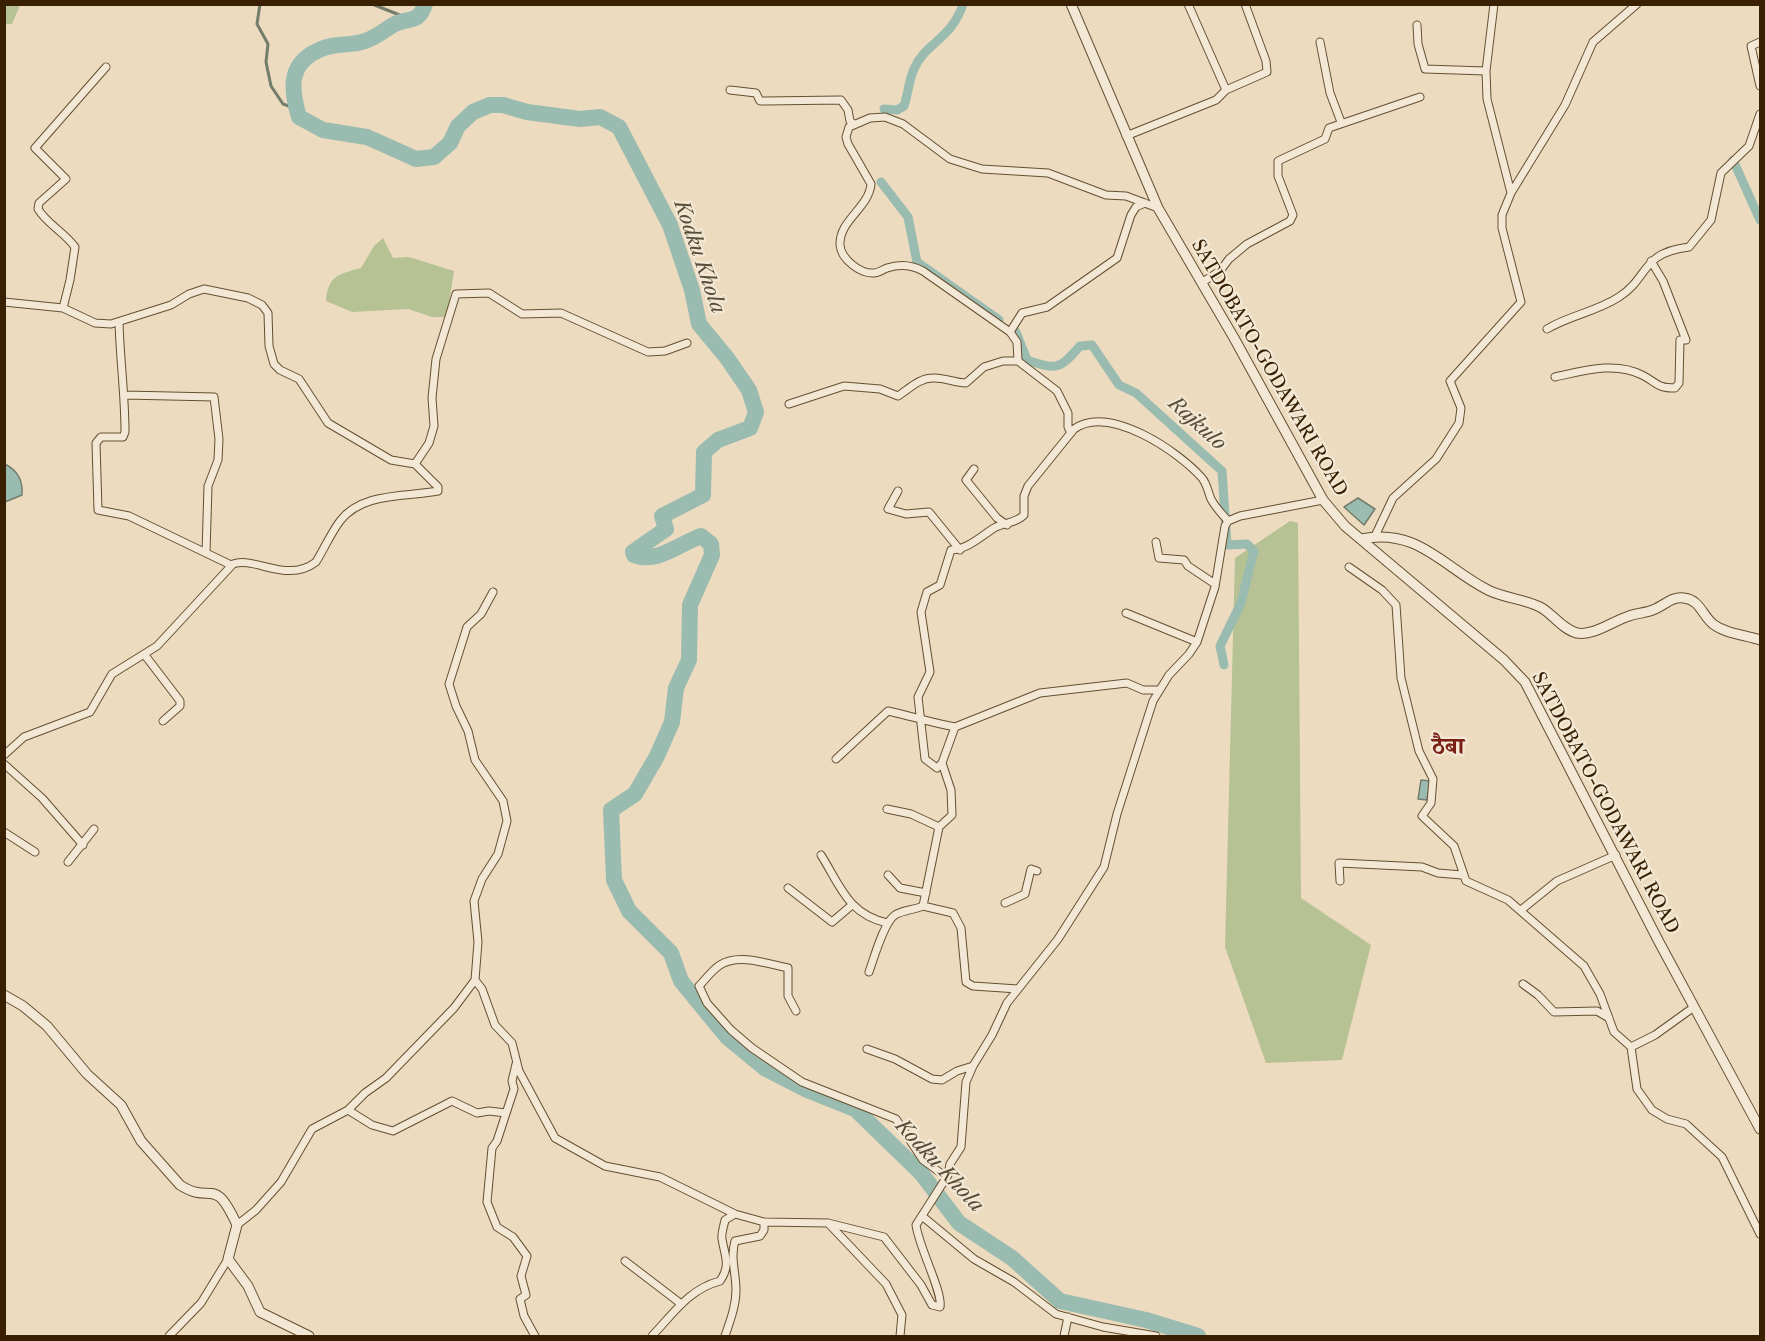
<!DOCTYPE html>
<meta charset="utf-8">
<style>
body{margin:0}
#map{position:relative;width:1765px;height:1341px;overflow:hidden;background:#ecdbbf;font-family:"Libre Caslon Text",serif}
canvas{display:block}
.frame{position:absolute;inset:0;border:6px solid #392002;pointer-events:none}
</style>
<div id="map">
<canvas width="1765" height="1341"></canvas>
<div class="frame"></div>
</div>
<script>
const g = document.querySelector('canvas').getContext('2d');
g.lineJoin = 'round';
function paint(path, color) { g.fillStyle = color; g.fill(path, 'evenodd'); }
function stroke(path, color, width, dash) { g.strokeStyle = color; g.lineWidth = width; g.lineCap = dash ? 'butt' : 'round'; g.setLineDash(dash || []); g.stroke(path); }
function drawText(font, color, halo, rows, align = 'center') {
  g.font = font + ' "Libre Caslon Text","Noto Serif Devanagari",serif'; g.lineWidth = 4.5; g.setLineDash([]); g.textBaseline = 'middle'; g.strokeStyle = halo; g.fillStyle = color; for (const [text, x, y, turn = 0] of rows) {
    g.save(); g.translate(x, y); g.rotate((+turn || 0) * Math.PI / 180); g.textAlign = isNaN(turn) ? turn : align; if (halo) g.strokeText(text, 0, 0); g.fillText(text, 0, 0); g.restore();
  }
}
paint(new Path2D(`
 M4,5H20L12,24H5Z
 M383,238L393,258L409,257L454,271L447,317H432L408,309L352,312L326,301C328,276 338,274 361,268L374,246Z
 M1290,521L1298,523L1301,898L1371,945L1342,1060L1266,1063L1225,947L1235,558Z`), '#b6c194');
const water = new Path2D(`
 M5,464C18,471 23,480 22,495L5,502Z
 M1358,498L1375,509L1364,525L1344,507Z
 M1421,780L1430,781L1427,800L1418,799Z`);
paint(water, '#99bbb0');
stroke(water, '#737d6a', 1.5);
stroke(new Path2D(`
 M260,4L257,24L268,44L266,62L271,86L283,104L297,109
 M372,4L412,20`), '#737d6a', 3);
stroke(new Path2D(`
 M884,109L897,110L904,106C908,95 909,79 914,69C925,43 952,39 963,4
 M1733,160L1760,220
 M881,182L908,217L917,262L999,320
 M1016,332L1027,360C1057,370 1059,370 1080,346L1092,345L1119,385L1136,393L1222,471L1227,545L1247,544L1254,551L1241,603L1220,646L1224,665`), '#99bbb0', 9);
stroke(new Path2D(`
 M425,4C418,26 407,16 393,25C383,31 377,37 365,41C352,46 336,43 324,48C288,61 290,87 299,117L323,130L367,137L416,159L434,157L450,143L458,126L473,112L490,105H503L527,112L580,119L600,117L619,127L670,225L692,290L699,324L727,358L749,390L756,412L750,428L718,440L704,452L703,495L662,516L666,529L633,552L634,555C657,564 679,544 701,536L711,544L712,555L690,605L689,660L676,688L672,722L657,756L635,794L611,810L614,880L629,911L671,953L681,981L727,1037L766,1069L805,1089L855,1109L921,1173L959,1223L1012,1258L1060,1301L1146,1320L1198,1336`), '#99bbb0', 16);
const minor = new Path2D(`
 M1188,4L1226,90
 M1417,25L1418,44L1425,69L1486,71
 M1320,42L1330,93L1341,122
 M1760,42L1751,46L1760,86
 M730,90L756,93L760,101H764L841,100L848,110L850,121L854,124
 M1126,136L1216,100L1226,90L1267,72L1266,61L1245,4
 M1511,193L1565,105L1593,42L1637,4
 M1201,283L1220,271L1229,259L1247,244L1290,221L1293,215L1278,176V161L1325,139L1329,128L1420,97
 M4,302L63,308L95,323L111,324L171,305L189,294L204,289L248,298L262,305L268,313L269,346L274,364L280,370L299,379L328,423L391,460L415,464
 M63,308L70,280L75,247C64,232 47,224 38,209L39,203L66,179L35,148L106,67
 M119,322C120,359 125,395 125,432L123,437H101L96,443L98,510L129,516L231,565
 M1547,329C1570,315 1596,312 1619,297C1650,277 1640,253 1689,247L1711,220L1721,173L1749,146L1760,114
 M1010,332L1022,313L1047,307L1117,258L1131,215L1136,207L1145,203
 M1018,361L1017,342L1010,332L923,271C912,265 899,264 887,268C882,270 878,273 874,273C860,274 841,259 840,245C839,220 869,208 871,184L848,144L846,137L849,127L870,118L885,117L903,124L950,159L982,169L1048,173L1106,195L1126,196L1158,208
 M1555,377C1583,371 1615,361 1642,375C1658,383 1656,388 1675,388L1679,383L1680,340H1686L1663,281L1651,261
 M125,395L214,397L219,439L218,460L208,486L206,553
 M789,404L844,386L880,389L898,396C909,389 919,378 933,378C943,377 955,383 966,383L984,367L1003,361H1018L1057,391L1068,413V427L1071,433
 M974,469L966,480L997,518L1007,525
 M898,491L888,509L906,514L929,512L960,550
 M1375,536L1393,498L1436,459L1459,423L1461,408L1450,381L1521,302L1502,228V215L1511,193L1487,99L1486,71L1494,4
 M1156,542L1159,558L1184,560L1188,566L1215,584
 M1349,567L1382,590L1396,605L1401,678L1419,751L1433,779L1431,803L1422,816L1454,846L1466,881L1508,900L1584,966L1600,994L1614,1032L1631,1047L1637,1089L1652,1110L1667,1119L1686,1124L1722,1157L1760,1234
 M1126,613L1197,642
 M144,654L180,701V706L163,721
 M4,755L24,737L90,712L112,674L157,646L233,564C255,556 287,584 316,562C324,549 331,533 340,521C362,492 406,497 438,491V487L415,464L429,443L434,426L432,398L436,359L456,294L489,293L522,314L561,313L648,352L665,351L687,343
 M836,759L888,711C911,716 932,723 955,727
 M942,763L937,768L925,759L918,697L930,672L921,612L927,592L940,585L951,550C968,549 980,537 994,528C1004,522 1015,524 1024,515V496L1028,486L1074,429C1109,404 1178,451 1202,478C1207,484 1208,492 1211,499C1215,507 1222,514 1228,521
 M4,764L42,798L83,845
 M887,809L911,814L939,827
 M4,832L35,852
 M821,855C841,887 848,914 887,923
 M68,862L94,829
 M888,875L900,888L926,893
 M1340,881L1339,863L1422,867L1438,873L1462,875
 M788,888L832,922L852,905
 M1005,903L1025,894L1031,869L1037,871
 M1521,910L1557,881L1616,855
 M869,972C874,958 884,922 895,915C903,910 914,910 923,906
 M475,980L482,989L495,1025L512,1043L519,1071L555,1138L605,1166L660,1177L735,1214
 M1523,984L1538,995L1554,1012L1597,1011L1609,1018
 M1018,989L973,986L966,982L961,928L953,913L923,906L939,827L952,815L951,790L942,763L955,727L1040,693L1127,683L1143,690H1158
 M796,1011L788,996V968C768,964 739,953 720,965C712,970 705,980 699,986L707,1003L731,1030L752,1048L802,1082L896,1119L923,1160L946,1177
 M1631,1047L1655,1035L1694,1007
 M867,1049L895,1059L932,1079L942,1080L957,1071L973,1066
 M516,1064L512,1081L514,1089L497,1141L492,1148L487,1202L497,1227L513,1237L527,1256L521,1276L526,1295L520,1299L524,1316L535,1336
 M348,1110L372,1125L393,1131L452,1101L477,1113L489,1111L506,1113
 M922,1216L974,1259L1014,1282L1056,1314L1103,1327L1156,1336
 M828,1223L886,1284L902,1315L900,1336
 M237,1225L256,1210L281,1182L312,1129L348,1110L365,1093L386,1078L454,1008L475,980L478,942L474,901L482,879L498,854L507,821L503,801L475,760L468,731L456,706L449,684L467,627L481,614L493,592
 M625,1261L680,1303
 M169,1336L201,1303L228,1259
 M652,1336C673,1314 689,1289 720,1281C731,1265 725,1257 722,1239C721,1233 724,1226 725,1220L735,1214L764,1222L828,1223L884,1237L921,1285L932,1305L940,1307C943,1292 919,1248 916,1225L948,1175L950,1164L961,1147L966,1082L973,1066L992,1035L1007,1003L1058,939L1104,867L1117,814L1153,701L1169,675L1189,654L1197,642L1215,587L1225,526L1228,521L1240,516L1323,500
 M725,1336C730,1321 736,1306 736,1290C736,1273 730,1257 735,1241L760,1236L764,1230V1222
 M1064,1336L1068,1317`);
const tertiary = new Path2D(`
 M1071,4L1158,208L1234,338L1323,500L1345,526L1504,660L1525,682L1659,942L1760,1129
 M1361,539C1418,527 1444,568 1488,590C1504,598 1524,599 1540,607C1552,613 1563,630 1577,633C1594,636 1613,621 1629,616C1637,613 1647,613 1655,609C1665,605 1672,596 1684,598C1700,600 1702,615 1713,624C1726,634 1745,635 1760,640
 M4,995L23,1006L47,1026L87,1074L121,1105L141,1141L180,1185C212,1206 213,1173 237,1225L228,1259L248,1286L260,1312L309,1336`);
stroke(minor, '#664f31', 9);
stroke(tertiary, '#664f31', 11);
stroke(minor, '#f3e8d5', 7);
stroke(tertiary, '#f3e8d5', 9);
drawText('18px', '#392002', '#f3e8d5', [
 ["SATDOBATO-GODAWARI ROAD",1269,368,60],
 ["SATDOBATO-GODAWARI ROAD",1605,803,62]
]);
drawText('italic 20px', '#564e36', '#f3e8d5', [
 ["Kodku Khola",699,257,71],
 ["Rajkulo",1197,424,42],
 ["Kodku Khola",939,1166,47]
]);
drawText('bold 24px', '#7a1f14', '#f3e8d5', [
 ["ठैबा",1448,747]
]);
</script>
